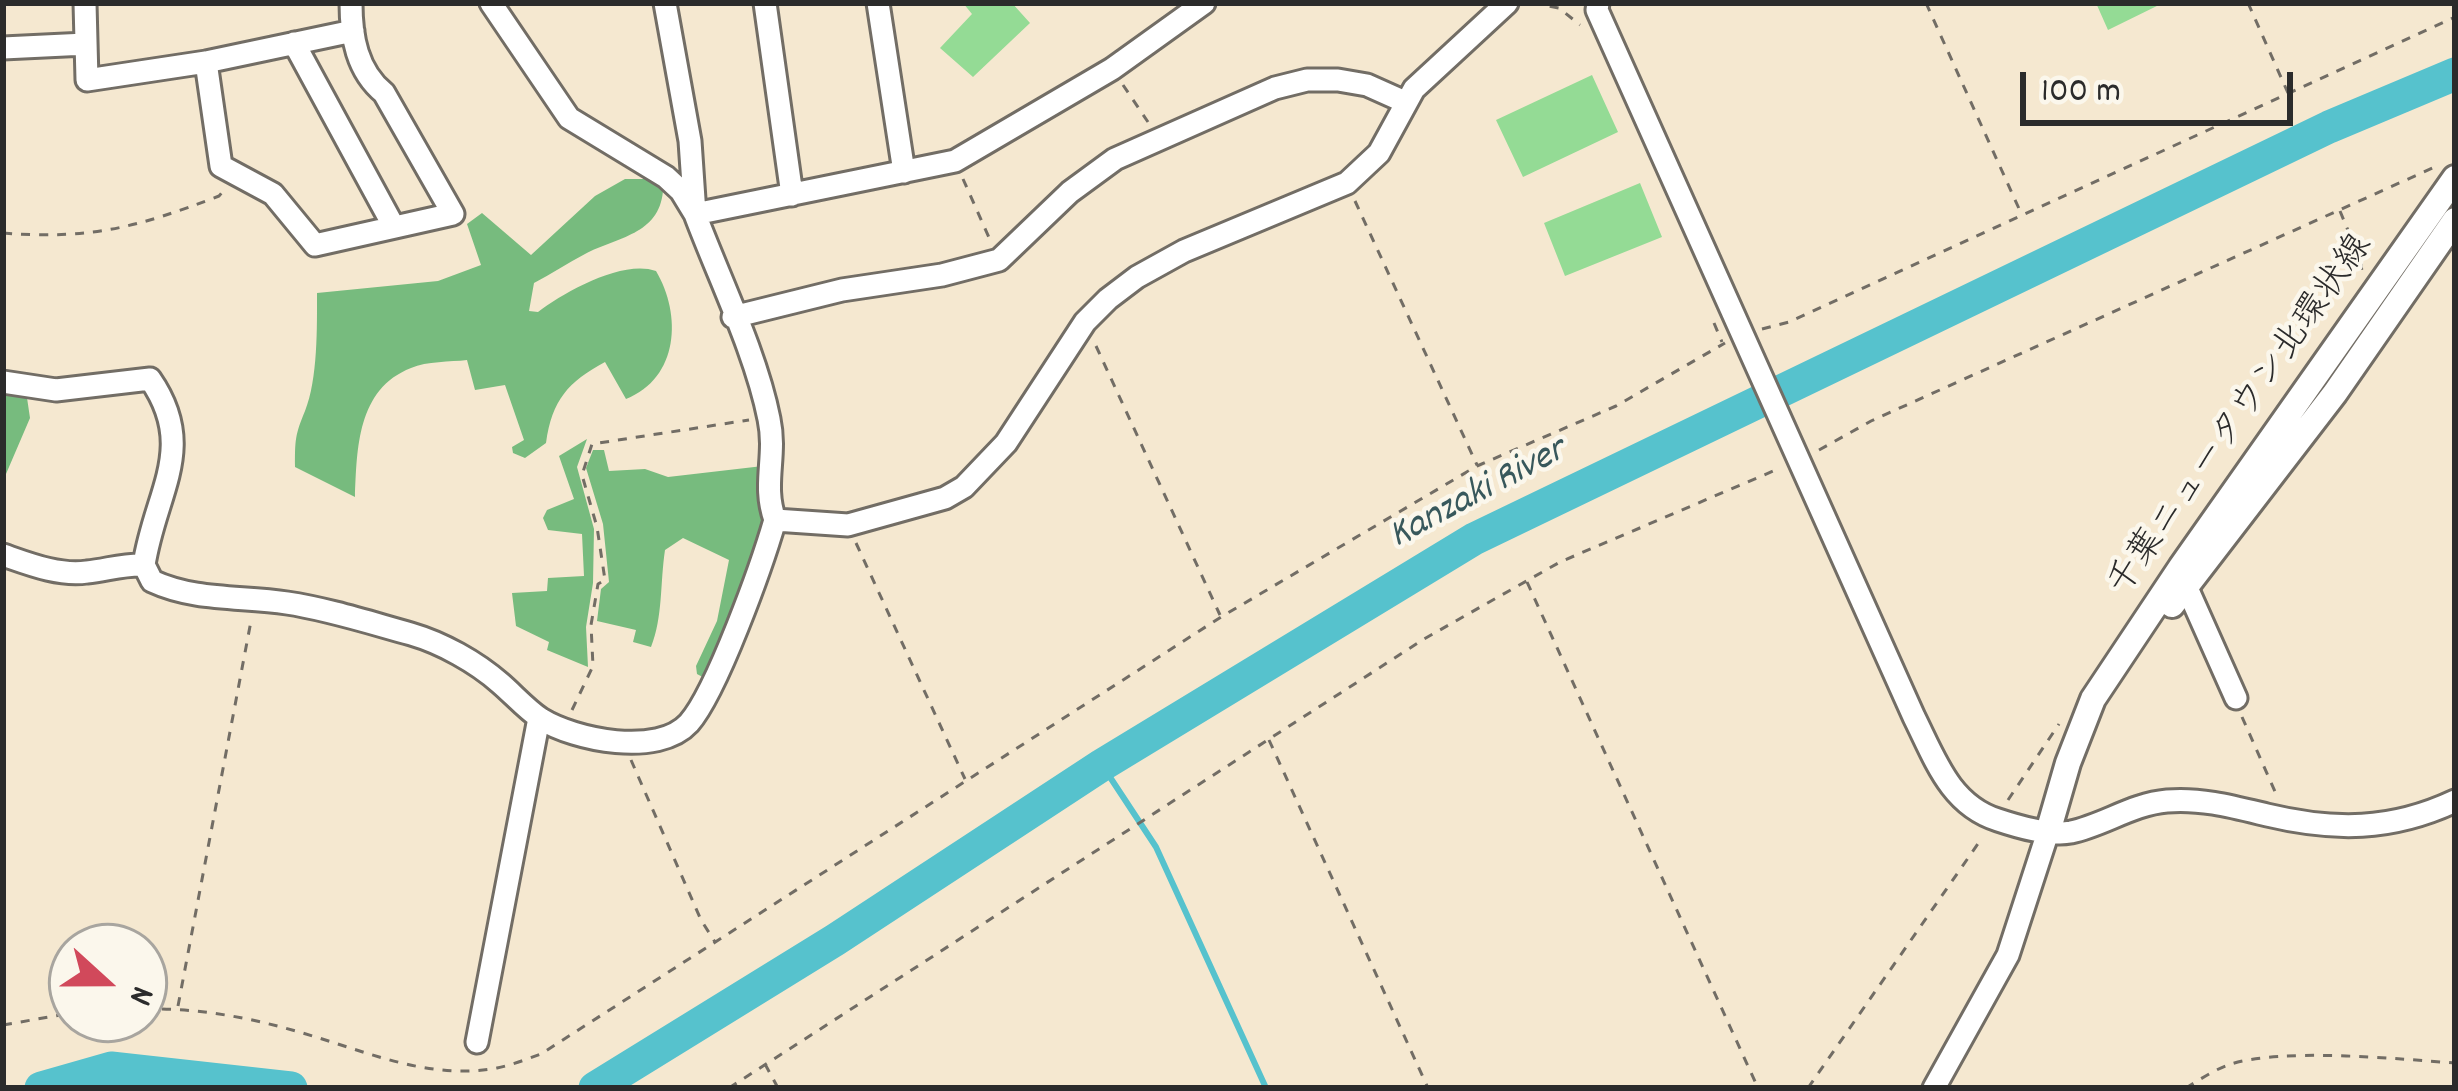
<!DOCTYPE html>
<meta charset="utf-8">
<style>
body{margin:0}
#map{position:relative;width:2458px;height:1091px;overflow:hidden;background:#f5e8d0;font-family:Dekko,sans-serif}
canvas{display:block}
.frame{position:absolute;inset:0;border:6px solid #2b2b2b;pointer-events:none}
.north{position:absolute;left:48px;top:923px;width:120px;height:120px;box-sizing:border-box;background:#fbf7ec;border:3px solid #a8a59f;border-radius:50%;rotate:111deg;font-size:33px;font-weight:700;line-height:48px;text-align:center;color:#2b2b2b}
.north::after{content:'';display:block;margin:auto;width:42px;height:54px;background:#d1495b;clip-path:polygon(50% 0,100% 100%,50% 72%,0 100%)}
.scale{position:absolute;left:2020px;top:72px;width:273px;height:54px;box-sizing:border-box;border:6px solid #2b2b2b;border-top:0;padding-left:15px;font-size:36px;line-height:42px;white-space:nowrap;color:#2b2b2b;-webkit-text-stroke:9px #fbf7ec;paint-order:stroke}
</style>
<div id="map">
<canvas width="2458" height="1091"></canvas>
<div class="frame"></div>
<div class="north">N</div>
<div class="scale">100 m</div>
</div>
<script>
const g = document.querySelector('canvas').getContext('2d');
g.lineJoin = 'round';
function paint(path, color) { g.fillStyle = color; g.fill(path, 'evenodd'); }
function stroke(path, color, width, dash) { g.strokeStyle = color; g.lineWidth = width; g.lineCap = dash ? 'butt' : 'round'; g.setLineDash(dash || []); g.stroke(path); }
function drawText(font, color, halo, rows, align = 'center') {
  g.font = font + ' Dekko,"Klee One",sans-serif'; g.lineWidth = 9; g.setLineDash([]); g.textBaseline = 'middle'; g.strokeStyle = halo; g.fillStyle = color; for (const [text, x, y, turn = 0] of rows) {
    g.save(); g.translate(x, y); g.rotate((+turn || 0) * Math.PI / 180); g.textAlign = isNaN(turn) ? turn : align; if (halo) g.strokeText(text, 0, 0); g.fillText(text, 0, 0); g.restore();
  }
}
paint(new Path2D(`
 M963,3H1012L1030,23L973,77L940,48L972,14Z
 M2096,3H2163L2108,30Z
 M1592,75L1618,132L1523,177L1496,120Z
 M1640,183L1662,237L1565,276L1544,223Z`), '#94db95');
paint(new Path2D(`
 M625,179H649L663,191C659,235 617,237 585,254C568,263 551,274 534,283L529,311L538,312C564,292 623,259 656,271C682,315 679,378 626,399L605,362C568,382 552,400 546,443L525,458L513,453L512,447L524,440L505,385L475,390L467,360C450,362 427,361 411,368C357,389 357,449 355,497L295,467C295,440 295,435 305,411C318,379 317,327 317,293L438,281L481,265L467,224L482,213L531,255L595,196Z
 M3,389L26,391L30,418L6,474Z
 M587,439L577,467L594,529L593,583L586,627L588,667L547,650L549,642L516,626L512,593L547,591L548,578L584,576L582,534L548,530L543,518L547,510L574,499L559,456Z
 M593,450H604L609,471L645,469L668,477L763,466L759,489L764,519L710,681L697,674L696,666L717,621L729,560L683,538L665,550C660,583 663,617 651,647L633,642L636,630L597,621L601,589L609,582L603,524L586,468Z`), '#77bb7e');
stroke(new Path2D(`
 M1102,765L1156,847L1266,1088`), '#56c2cd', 6);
stroke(new Path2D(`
 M41,1088L111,1068L291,1088
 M595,1088L835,940L1102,765L1474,539L2329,127L2455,74`), '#56c2cd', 33);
const minor = new Path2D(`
 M85,3L87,80L206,62L353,31
 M665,3L690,141L695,214L955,161L1112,69L1204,3
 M765,3L792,195
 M878,3L904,172
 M1598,3L1597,10L1914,717C1935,759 1950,805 1998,820C2019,827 2049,836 2071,832C2104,825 2132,804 2167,801C2201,798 2234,807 2267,815C2334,831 2391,831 2455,801
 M294,43L394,227
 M3,48L86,44
 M206,62L221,166L273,194L315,245L453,214L384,93C357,71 351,37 351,3
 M733,317L842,290L942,275L999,260L1070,192L1115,159L1275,88L1307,80H1338L1367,85L1405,102
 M3,382L56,390L150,379C198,448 155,492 144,565
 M775,520L848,525L945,498L964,487L1006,443L1085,322L1108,299L1137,277L1184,251L1347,183L1379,153L1414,89L1507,3
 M3,555C29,564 59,576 87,572C107,570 123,564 144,565L152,581C195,601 241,596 287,603C328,609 371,623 411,634C442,643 476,662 500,683C513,694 526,709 541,719C575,740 658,757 689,723C717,691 762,565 775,520C762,484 777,457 769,419C756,353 719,278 695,214L681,191L666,177L569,118L491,3
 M2187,588L2236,698
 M477,1042L539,718
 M1934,1088L2008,955L2048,832`);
const major = new Path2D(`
 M2172,605L2335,393L2455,220
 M2048,832L2068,763L2093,699L2181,567L2455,178`);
stroke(minor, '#726d65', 27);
stroke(major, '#726d65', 30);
stroke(new Path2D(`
 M1532,3L1559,8L1580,25
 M1926,3L2021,213
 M2248,3L2288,93
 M1123,85L1148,122
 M963,179L991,242
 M1355,201L1477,465
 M2340,211L2361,262L2362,273
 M3,233C91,240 138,227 219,196L225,189
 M1714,323L1722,342
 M1762,329L1789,322L2455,17
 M1096,346L1220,615
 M1819,450L1871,421L2437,166
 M856,543L965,779
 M1527,582L1758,1088
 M572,710L593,666L591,625L598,584L605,580L597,527L582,475L592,444L749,420
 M2242,717L2277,796
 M1269,740L1428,1088
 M631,760L701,920L715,942
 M2008,800L2059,724
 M178,1006L251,621
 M144,1009C197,1008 248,1017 299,1032C363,1050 428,1081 497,1068C512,1065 527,1059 541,1054L1221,617L1477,466L1616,406L1725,343
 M3,1025L72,1013
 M765,1064L778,1088
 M729,1088L1424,639L1560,562L1778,469
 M1808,1088L1982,838
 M2186,1088C2199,1080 2214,1070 2228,1065C2280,1047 2397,1059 2455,1063`), '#726d65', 3, [9, 9]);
stroke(minor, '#fff', 21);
stroke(major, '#fff', 24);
drawText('36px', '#2b2b2b', '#fbf7ec', [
 ["千葉ニュータウン北環状線",2243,417,-55]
]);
drawText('italic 39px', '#38585c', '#fbf7ec', [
 ["Kanzaki River",1479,496,-28]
]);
</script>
